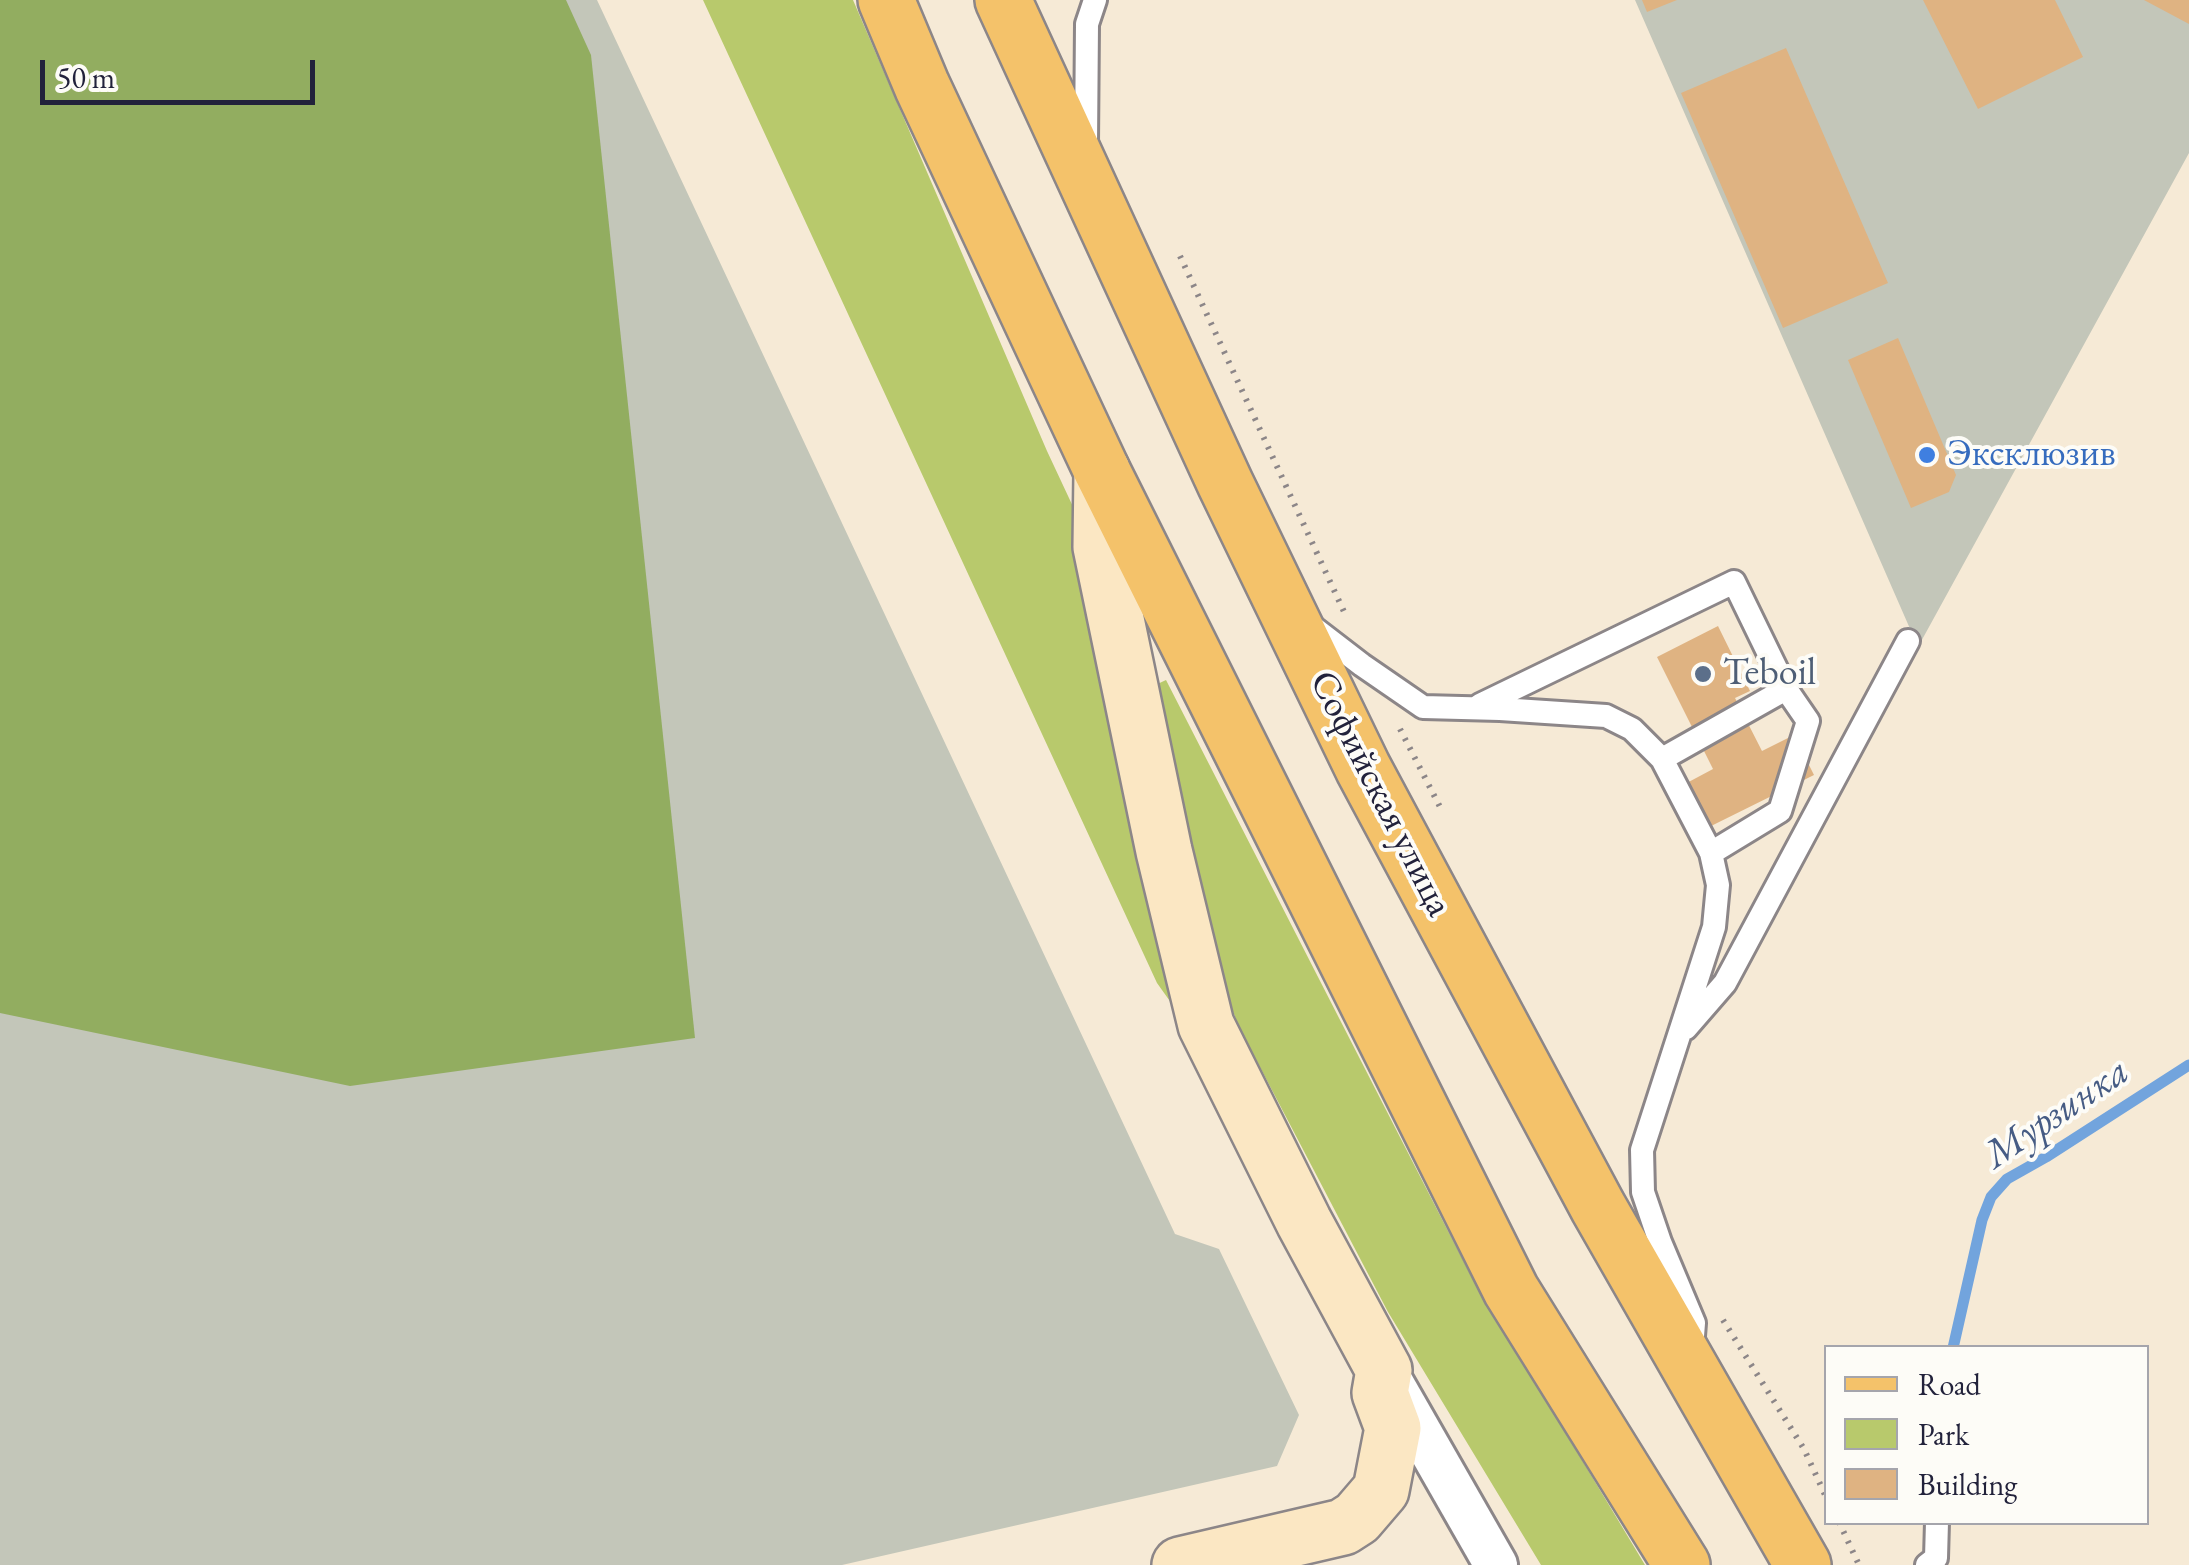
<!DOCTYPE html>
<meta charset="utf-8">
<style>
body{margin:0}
#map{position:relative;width:2189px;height:1565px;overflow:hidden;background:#f6ead6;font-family:"EB Garamond",serif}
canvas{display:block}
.legend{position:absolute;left:1824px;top:1345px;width:325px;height:180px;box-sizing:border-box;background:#fdfcf7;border:2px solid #a5a5ac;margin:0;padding:12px 18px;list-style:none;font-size:30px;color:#22223b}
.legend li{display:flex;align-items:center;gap:20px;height:50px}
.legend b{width:50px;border:2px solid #a5a5ac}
.scale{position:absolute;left:40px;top:60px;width:275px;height:45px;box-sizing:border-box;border:5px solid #22223b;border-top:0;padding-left:12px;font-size:30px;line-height:35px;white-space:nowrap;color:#22223b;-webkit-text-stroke:8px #fdfcf7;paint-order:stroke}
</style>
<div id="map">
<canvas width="2189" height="1565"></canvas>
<ul class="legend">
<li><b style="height:12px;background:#f4c26a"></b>Road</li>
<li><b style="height:28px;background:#b8c96c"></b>Park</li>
<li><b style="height:28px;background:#dfb382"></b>Building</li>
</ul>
<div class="scale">50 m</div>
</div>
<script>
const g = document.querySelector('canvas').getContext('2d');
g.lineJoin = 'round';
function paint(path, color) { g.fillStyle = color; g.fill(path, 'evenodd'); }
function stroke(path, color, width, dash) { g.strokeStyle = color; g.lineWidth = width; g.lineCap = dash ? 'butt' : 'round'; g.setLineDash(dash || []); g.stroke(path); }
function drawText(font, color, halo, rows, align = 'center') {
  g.font = font + ' "EB Garamond",serif'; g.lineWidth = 8; g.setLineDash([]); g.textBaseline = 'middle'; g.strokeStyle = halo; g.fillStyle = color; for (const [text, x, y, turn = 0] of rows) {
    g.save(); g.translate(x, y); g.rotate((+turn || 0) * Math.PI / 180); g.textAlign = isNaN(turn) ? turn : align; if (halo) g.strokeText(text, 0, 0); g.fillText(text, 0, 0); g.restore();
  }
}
paint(new Path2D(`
 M0,0H597L1175,1234L1219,1249L1299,1415L1277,1466L842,1565H0Z
 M1635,0H2189V153L1918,647Z`), '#c3c6b9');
paint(new Path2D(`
 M703,0H853L1047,451L1083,528L1194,1035L1157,983Z
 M1166,680L1469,1272L1645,1565H1541L1388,1312L1239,1027L1227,996L1149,688Z`), '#b8c96c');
paint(new Path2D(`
 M0,0H566L591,55L695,1038L350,1086L0,1013Z`), '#92ad60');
stroke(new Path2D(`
 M1953,1348L1982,1220L1991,1197L2007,1179L2046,1157L2189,1065`), '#72a4dd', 11);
paint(new Path2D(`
 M1642,0H1677L1647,12Z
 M1923,0H2055L2083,57L1978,109Z
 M2144,0H2189V24Z
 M1786,48L1888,283L1783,328L1681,93Z
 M1898,338L1956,475L1949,492L1911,508L1848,360Z
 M1718,626L1750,691L1735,698L1762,751L1794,735L1814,775L1705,829L1683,785L1713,769L1657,657Z`), '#dfb382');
const lane = new Path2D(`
 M1086,143L1087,24L1095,0
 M1310,625L1362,665L1423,707L1500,709L1606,716L1632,729L1662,759L1711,853L1780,811L1808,721L1786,689L1662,759
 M1480,705L1734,582L1786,689
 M1686,1028L1725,983L1908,641
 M1693,1336L1694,1323L1660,1242L1643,1192L1642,1150L1714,927L1718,885L1711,853
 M1927,1565L1936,1558L1937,1522`);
const street = new Path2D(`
 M1392,1383L1496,1565`);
const secondary = new Path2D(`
 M1102,471L1101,547L1164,851L1206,1025L1304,1222L1384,1370L1380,1393L1393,1428L1381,1490L1357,1518L1343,1527L1180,1565`);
const primary = new Path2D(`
 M886,0L922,86L1102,471L1511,1290L1682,1565
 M1003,0L1225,483L1363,768L1598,1207L1803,1565`);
stroke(lane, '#8c8688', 28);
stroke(street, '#8c8688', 48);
stroke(secondary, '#8c8688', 60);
stroke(primary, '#8c8688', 60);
stroke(new Path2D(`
 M1180,256L1345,614
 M1400,729L1440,807
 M1723,1320L1804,1449L1826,1497
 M1839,1522L1859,1565`), '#8c8688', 6, [2.5, 8]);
stroke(lane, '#fff', 22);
stroke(street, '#fff', 42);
stroke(secondary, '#fbe7c3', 55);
stroke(primary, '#f4c26a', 55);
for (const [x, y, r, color] of [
 [1927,455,10,"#3f7fe0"],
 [1703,674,10,"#5c6f8a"]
]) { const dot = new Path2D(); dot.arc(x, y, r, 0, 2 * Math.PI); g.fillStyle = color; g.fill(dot); stroke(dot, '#fdfcf7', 4); }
drawText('38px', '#366cbe', '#fdfcf7', [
 ["Эксклюзив",1947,455]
], 'left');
drawText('38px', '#4e5e75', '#fdfcf7', [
 ["Teboil",1723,674]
], 'left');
drawText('38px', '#22223b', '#fdfcf7', [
 ["Софийская улица",1380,794,63]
]);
drawText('italic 40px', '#465c84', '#fdfcf7', [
 ["Мурзинка",2057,1114,-34]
]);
</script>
